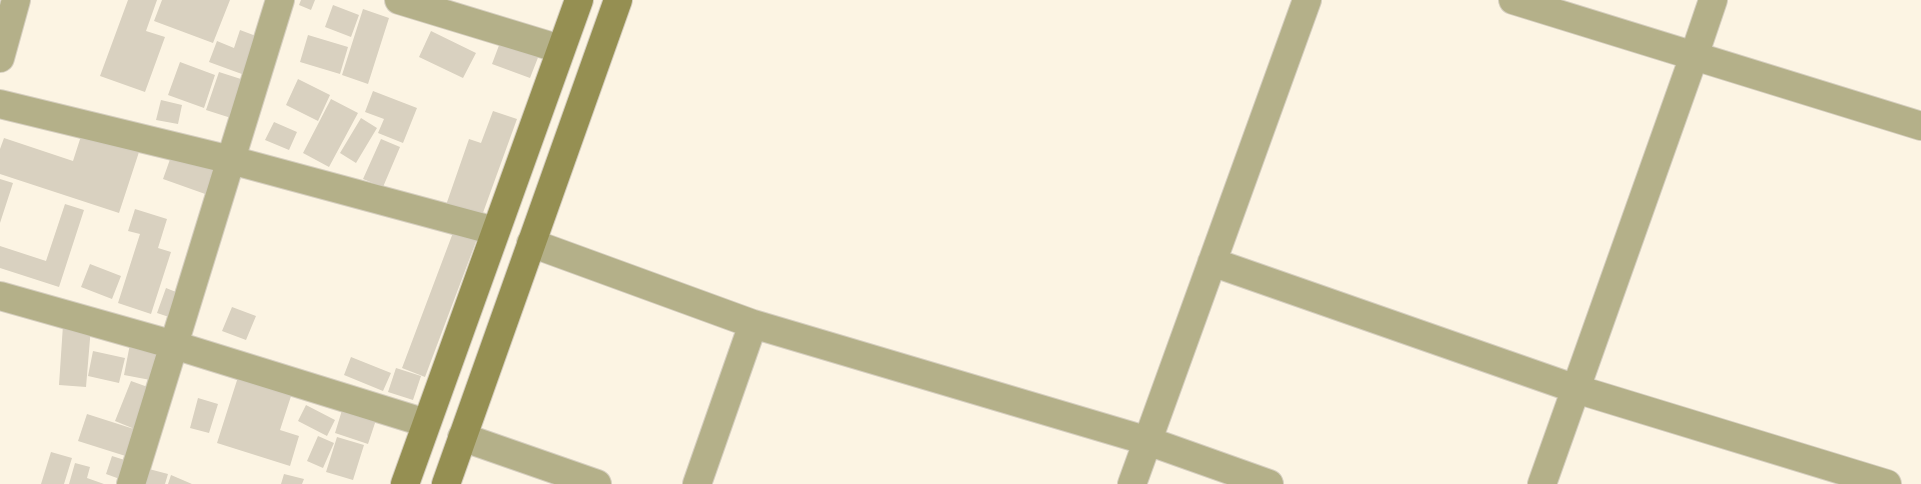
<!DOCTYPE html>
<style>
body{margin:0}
canvas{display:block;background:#fcf4e3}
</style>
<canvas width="1921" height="484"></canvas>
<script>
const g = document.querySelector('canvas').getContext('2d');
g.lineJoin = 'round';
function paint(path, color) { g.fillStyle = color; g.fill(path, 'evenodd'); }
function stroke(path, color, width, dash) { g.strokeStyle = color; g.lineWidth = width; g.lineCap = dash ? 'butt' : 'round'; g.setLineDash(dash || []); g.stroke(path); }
paint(new Path2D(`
 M128,0H157L146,31L165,37L145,92L100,76Z
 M162,0H230L213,43L154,21Z
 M301,0H315L311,10L299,5Z
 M333,5L359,15L351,37L325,27Z
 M363,9L389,18L368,84L342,75Z
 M240,30L264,39L250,77L209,62L217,41L234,48Z
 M431,31L476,53L463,78L419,57Z
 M308,35L348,47L340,74L300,62Z
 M501,40L539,55L530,78L492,64Z
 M180,62L215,75L204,108L168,95Z
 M219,72L244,80L231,118L206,110Z
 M298,79L330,95L318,121L286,105Z
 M373,91L417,108L403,143L378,133L384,119L365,112Z
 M331,99L358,113L329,167L303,153Z
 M161,100L182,105L178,124L156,120Z
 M493,111L517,119L480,221L445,208L469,139L481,143Z
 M361,118L377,128L356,163L340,153Z
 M274,122L297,132L289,150L265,140Z
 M82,133L139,152L119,213L0,174V149L4,138L73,161Z
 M381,139L400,147L383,187L363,179Z
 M173,151L219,167L208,195L163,179Z
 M0,179L13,183L0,223Z
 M65,204L84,210L59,287L0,268V246L46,261Z
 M135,209L167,219L158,248L171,252L151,314L118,303L140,234L128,231Z
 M454,230L477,239L425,377L402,368Z
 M90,264L121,276L112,299L81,287Z
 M166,288L181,294L172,318L157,313Z
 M232,307L256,316L246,340L222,331Z
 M63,325L91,327L86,387L59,385Z
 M130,344L167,351L161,382L124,375Z
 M93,351L125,358L119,383L88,376Z
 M351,357L391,373L383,391L344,375Z
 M396,368L421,376L413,400L388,392Z
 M239,374L293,390L280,430L299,436L290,466L217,443Z
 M131,381L159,391L135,459L78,441L87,414L137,430L115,421Z
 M198,398L218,404L209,433L190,428Z
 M306,405L335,420L327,436L298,421Z
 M343,407L377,417L368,444L335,433Z
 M318,436L334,443L323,468L307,461Z
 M337,437L364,445L353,480L326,472Z
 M51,452L72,458L64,484H41Z
 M112,456L134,463L128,482L106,474Z
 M75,463L90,467L87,478L104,484H69Z
 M149,469L168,474L165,484H145Z
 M284,474L304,479L302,484H281Z
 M171,475L192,484H168Z`), '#d9d1c0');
const minor = new Path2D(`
 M399,0L560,49
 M1513,0L1921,126
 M0,58L16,0
 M0,104L231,160L495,231
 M531,243L753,324L1148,441L1269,484
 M1212,262L1576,389L1887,484
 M0,296L174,345L426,423
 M462,437L597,484
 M131,484L280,0
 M697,484L753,324
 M1132,484L1307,0
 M1542,484L1694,56L1713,0`);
const secondary = new Path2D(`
 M405,484L579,0
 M446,484L618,0`);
stroke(minor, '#d5cebf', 30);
stroke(secondary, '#d5cebf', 30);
stroke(minor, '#b4b089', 28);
stroke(secondary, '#958f52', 28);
</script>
